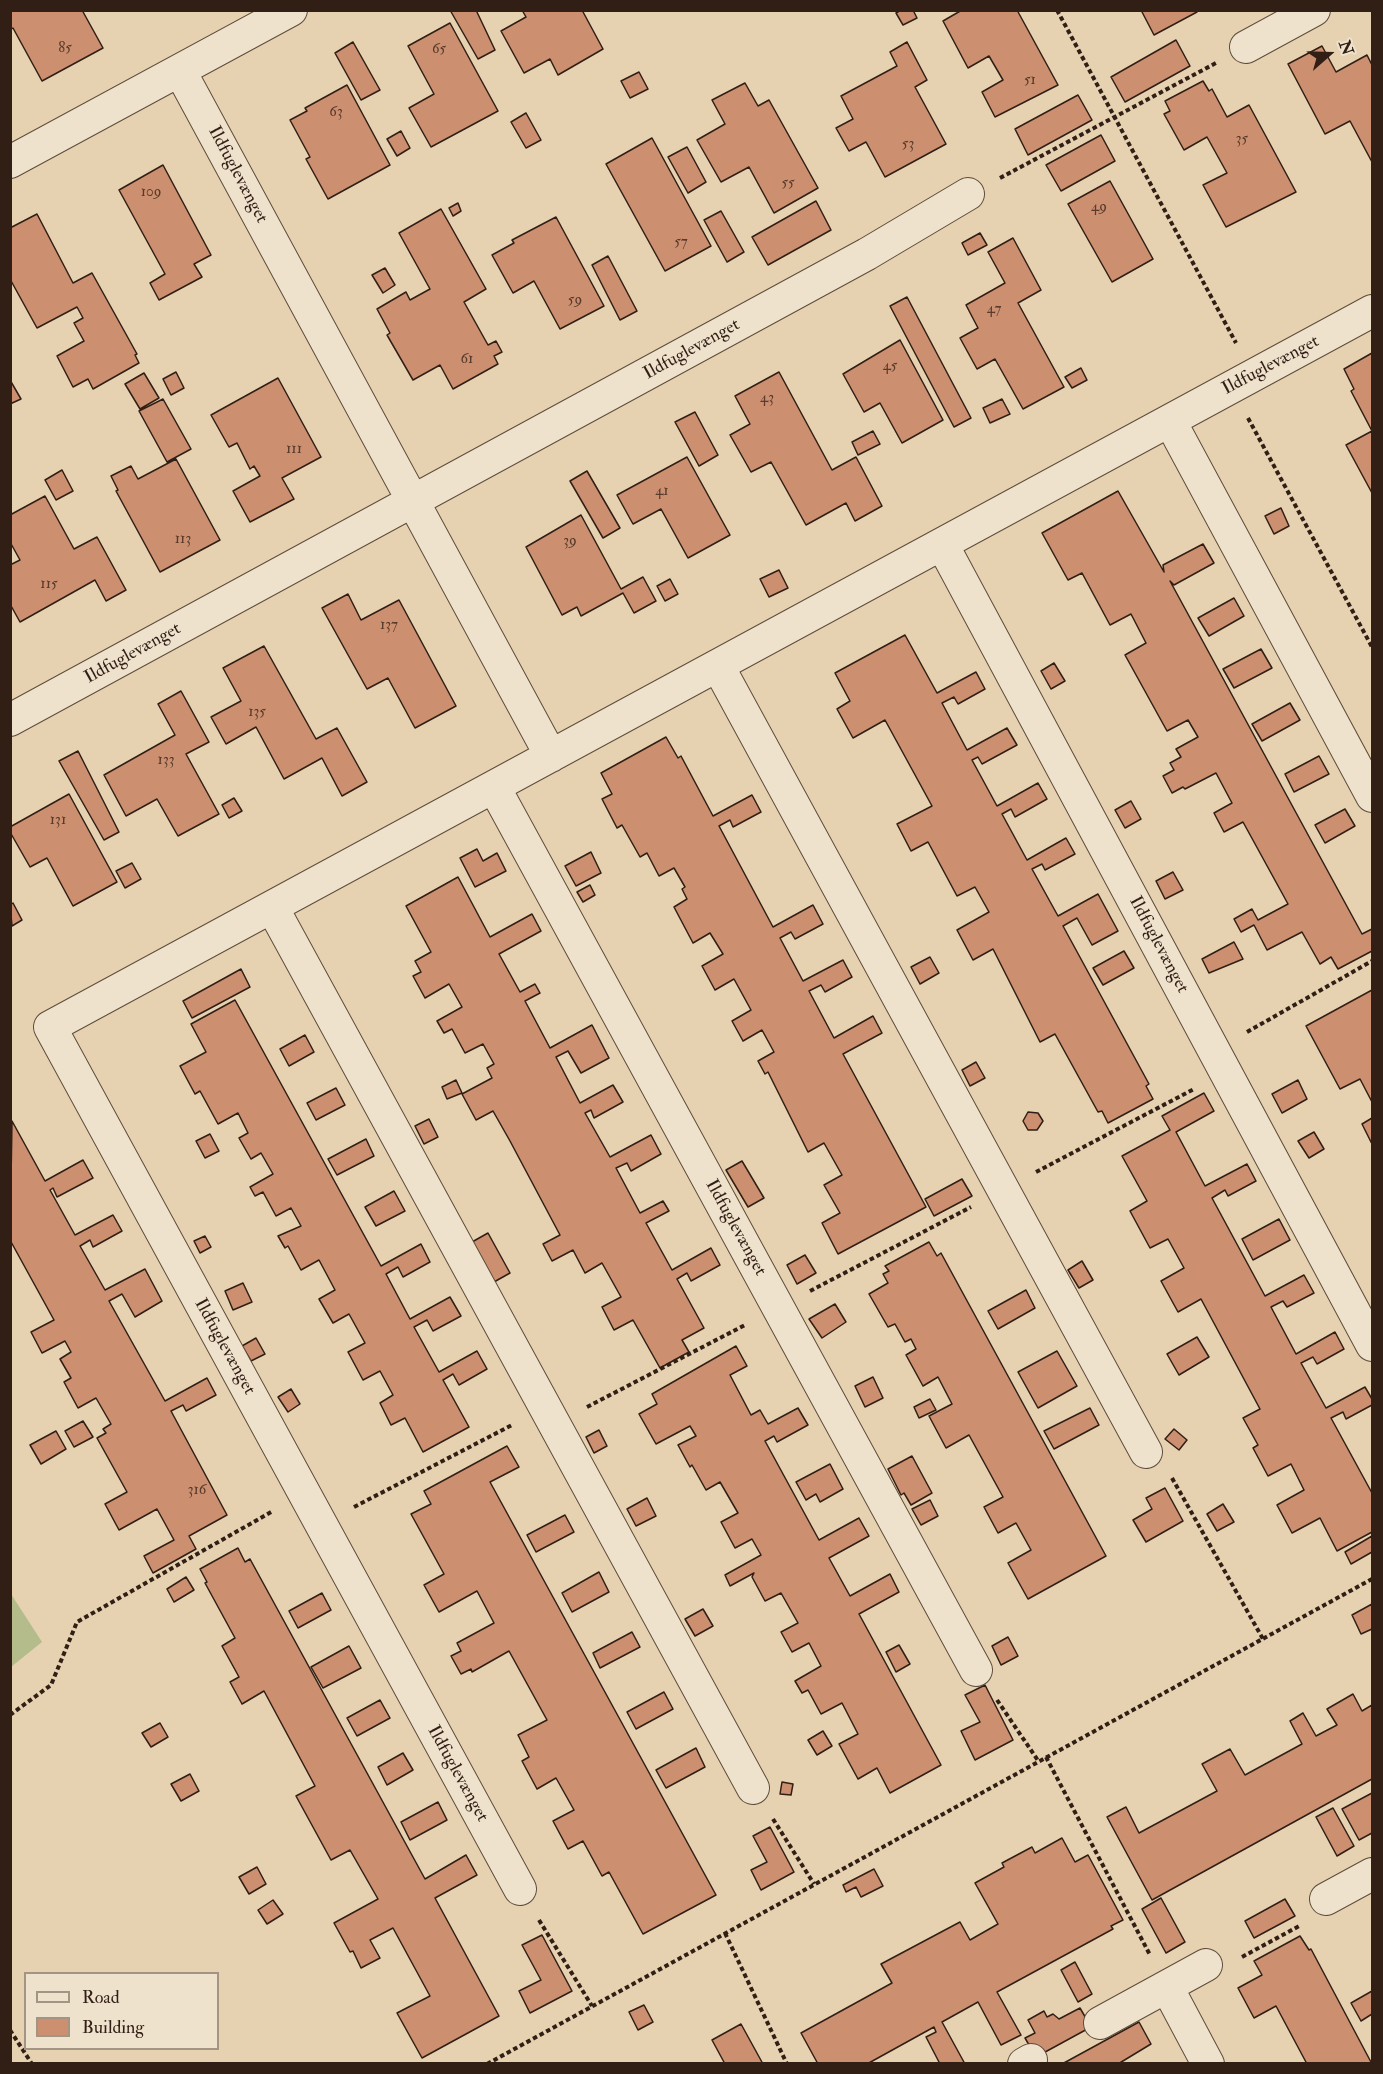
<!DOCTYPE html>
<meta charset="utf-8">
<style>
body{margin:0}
#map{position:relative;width:1383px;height:2074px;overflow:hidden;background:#e6d2b0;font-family:"IM FELL Double Pica",serif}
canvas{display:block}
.frame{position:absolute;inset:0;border:12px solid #311f16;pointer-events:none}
.legend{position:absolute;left:24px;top:1972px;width:195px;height:78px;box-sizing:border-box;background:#efe2cc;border:2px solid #a39483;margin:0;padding:8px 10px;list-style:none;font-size:18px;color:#311f16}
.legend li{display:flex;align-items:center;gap:12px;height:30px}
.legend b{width:30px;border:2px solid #a39483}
.north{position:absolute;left:1299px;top:24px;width:60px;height:60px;-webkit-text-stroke:4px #efe2cc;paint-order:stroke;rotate:70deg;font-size:16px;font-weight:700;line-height:24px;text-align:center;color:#311f16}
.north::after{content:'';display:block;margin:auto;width:21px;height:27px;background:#311f16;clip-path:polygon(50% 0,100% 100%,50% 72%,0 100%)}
</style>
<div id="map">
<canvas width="1383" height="2074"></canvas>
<div class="frame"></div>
<ul class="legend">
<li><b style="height:8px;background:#efe2cc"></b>Road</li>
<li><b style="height:16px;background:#cc8f6f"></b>Building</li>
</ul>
<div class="north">N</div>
</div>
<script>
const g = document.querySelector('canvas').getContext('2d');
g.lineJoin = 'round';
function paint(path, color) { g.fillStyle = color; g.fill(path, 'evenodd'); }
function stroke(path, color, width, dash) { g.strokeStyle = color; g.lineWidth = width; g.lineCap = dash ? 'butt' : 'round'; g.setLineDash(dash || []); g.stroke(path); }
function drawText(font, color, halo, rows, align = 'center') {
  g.font = font + ' "IM FELL Double Pica",serif'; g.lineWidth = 5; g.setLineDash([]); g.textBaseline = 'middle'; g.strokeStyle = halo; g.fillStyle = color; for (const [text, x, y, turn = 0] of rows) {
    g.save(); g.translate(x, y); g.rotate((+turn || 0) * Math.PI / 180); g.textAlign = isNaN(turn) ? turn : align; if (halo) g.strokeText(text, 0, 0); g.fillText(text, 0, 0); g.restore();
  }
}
paint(new Path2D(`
 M11,1594L42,1642L11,1667H10Z`), '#b4bc8c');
const building = new Path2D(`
 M10,10H82L103,48L42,81L13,28L10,30Z
 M450,10H476L495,50L478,59Z
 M522,10H582L603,49L558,75L550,59L524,73L501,31L526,17Z
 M901,10H913L917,18L903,25L896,13Z
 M962,10H1017L1058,85L995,117L982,92L1003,80L989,56L968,68L943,21Z
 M1141,10H1196L1197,12L1154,35Z
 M450,23L498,111L431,147L409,108L434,94L408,46Z
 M1176,40L1190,66L1125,102L1111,77Z
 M353,42L380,90L361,100L335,53Z
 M907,42L927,80L915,87L946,144L885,177L866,142L849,151L836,128L853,119L841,96L897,66L890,52Z
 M1322,46L1336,72L1367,55L1372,65V162L1350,121L1325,134L1288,64Z
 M639,72L648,89L630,98L621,81Z
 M1203,81L1209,91L1212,89L1227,117L1249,105L1296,192L1226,227L1203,185L1227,173L1207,137L1184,150L1164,114L1170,111L1165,101Z
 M745,83L758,106L769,100L818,188L774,213L749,167L721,182L697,140L725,124L712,100Z
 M347,85L390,165L328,199L306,159L310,157L290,120L307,111L305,108Z
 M1078,95L1092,120L1028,155L1015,129Z
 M526,113L541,140L526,148L511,122Z
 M401,131L410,148L397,156L387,139Z
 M1101,135L1115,161L1061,191L1046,165Z
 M652,138L711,246L665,271L606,164Z
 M687,147L706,182L688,193L668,157Z
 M163,165L211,255L194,264L202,277L159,300L150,283L165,274L119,190Z
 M1110,181L1153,259L1112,282L1068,204Z
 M816,201L831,230L768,265L752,237Z
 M458,203L461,211L453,216L449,208Z
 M441,209L486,289L464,302L488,345L496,341L502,352L494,356L498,364L453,389L440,365L413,380L387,335L390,333L377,309L406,292L410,300L430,289L399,233Z
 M721,211L744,252L727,262L704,220Z
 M37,214L73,283L92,273L137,354L135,355L139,363L93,389L88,379L73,387L57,356L84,341L74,323L83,318L77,307L37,328L10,279V228Z
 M556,217L604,306L560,329L534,281L513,293L492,255L514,243L512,240Z
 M980,233L987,245L968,255L962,243Z
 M1013,238L1041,290L1018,303L1064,387L1023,409L995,359L977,369L960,338L978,328L966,305L1005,283L988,252Z
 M608,256L637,311L620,320L592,265Z
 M385,268L395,285L383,293L372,275Z
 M907,297L971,418L954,427L890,306Z
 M900,340L943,420L902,443L880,403L864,412L843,374Z
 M1372,353V431L1351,391L1354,389L1344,369Z
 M1081,368L1087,380L1072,388L1065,377Z
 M176,372L184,388L171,395L163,379Z
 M779,372L832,470L856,457L882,506L855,521L846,503L806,525L771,462L751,472L730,435L750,424L735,396Z
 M144,373L159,398L140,409L125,384Z
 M278,378L321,457L282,478L294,499L250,522L233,491L260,476L254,466L250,469L237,443L229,447L211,415Z
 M10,380L21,399L10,404Z
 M163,399L191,449L167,462L139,411Z
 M1002,399L1010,414L990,423L983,408Z
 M695,412L718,455L699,466L675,422Z
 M873,431L880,444L858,455L852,442Z
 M1372,431V493L1346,445Z
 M687,457L730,535L688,558L661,509L633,524L617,495Z
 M176,459L220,540L160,572L116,491L118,490L111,476L131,466L138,479Z
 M62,470L73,491L56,500L45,480Z
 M587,471L620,528L603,538L570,481Z
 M1118,491L1164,572L1163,565L1203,544L1214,563L1174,585L1170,581L1362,934L1372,929V951L1338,969L1331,957L1320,964L1302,932L1267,950L1254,925L1241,932L1234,919L1252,909L1258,920L1288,904L1243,822L1224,832L1214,813L1232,803L1216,773L1185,789L1183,787L1172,793L1163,776L1174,770L1170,763L1181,757L1176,749L1198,737L1188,720L1167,731L1125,655L1146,643L1131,614L1110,625L1082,573L1068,580L1042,533Z
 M45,496L74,549L97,537L126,590L106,601L95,580L20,622L10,604V565L20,560L10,542V515Z
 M1281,508L1289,526L1274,534L1265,516Z
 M581,515L621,589L643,577L656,601L634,613L623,593L581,616L577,607L562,615L526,547Z
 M779,570L788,588L769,597L760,579Z
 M670,579L678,594L665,601L657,586Z
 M348,594L361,620L399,600L456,706L415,728L388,678L367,689L322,608Z
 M1234,598L1244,616L1209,636L1198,618Z
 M905,635L937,693L976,672L985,689L958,704L954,697L942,703L967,750L1007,728L1017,745L982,764L978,757L972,760L997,806L1038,783L1047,799L1015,817L1011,809L1002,814L1027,860L1066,838L1075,854L1045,870L1042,864L1032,869L1058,916L1098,894L1118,931L1092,945L1077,918L1063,926L1149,1084L1146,1086L1153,1099L1108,1123L1102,1111L1098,1112L1055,1034L1040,1042L993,949L973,960L957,930L989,912L975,887L957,896L928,842L911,851L897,824L932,806L885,720L853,738L837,709L850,701L835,673Z
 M264,646L316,739L337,728L367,782L342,796L322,758L284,779L256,727L226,744L211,717L241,701L223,668Z
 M1261,649L1272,668L1234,688L1223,669Z
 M1054,663L1065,681L1051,689L1041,671Z
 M181,691L209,742L186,754L219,814L178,836L157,799L126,816L104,775L175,735L158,704Z
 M1290,703L1300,720L1262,741L1252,724Z
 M666,737L678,758L681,756L713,816L752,795L761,812L733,827L730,820L719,826L773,927L813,905L823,924L795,939L791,932L780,938L803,981L843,960L852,977L825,992L821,985L809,991L834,1038L873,1016L882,1033L843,1054L926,1207L838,1254L822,1223L840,1213L824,1185L842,1175L824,1143L808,1152L768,1072L765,1074L758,1061L774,1052L762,1030L743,1041L732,1021L751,1010L734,979L715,990L702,966L723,954L710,933L693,943L674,907L687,899L682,889L685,887L674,868L659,876L647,853L640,857L622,825L617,828L602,799L612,794L601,773Z
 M78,751L119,832L104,840L59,761Z
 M1319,756L1329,774L1294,792L1285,774Z
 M69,794L117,882L73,906L47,858L30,867L10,832V827Z
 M234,798L242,811L229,818L222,805Z
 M1131,801L1141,819L1125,828L1115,810Z
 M1345,809L1355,826L1325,843L1315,825Z
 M477,849L483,861L497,853L506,871L475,887L460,858Z
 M591,852L601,873L576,886L565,866Z
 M132,863L141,879L125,888L116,871Z
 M1173,872L1183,890L1165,899L1156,881Z
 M458,877L490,937L532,914L541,931L499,954L520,992L535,984L540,993L525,1001L550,1048L592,1025L609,1058L581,1073L568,1051L556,1057L580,1103L613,1085L623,1102L594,1118L591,1110L585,1113L610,1157L651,1135L661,1154L631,1171L627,1163L616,1168L640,1213L663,1201L669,1211L646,1223L672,1270L711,1248L720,1265L691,1281L687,1273L677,1279L704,1328L682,1340L689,1352L660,1368L633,1320L614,1330L602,1307L621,1297L602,1263L585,1273L573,1250L552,1261L543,1244L560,1235L510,1141L493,1111L476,1120L462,1094L492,1078L487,1068L494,1064L483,1044L465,1053L452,1029L444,1033L437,1021L462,1007L449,984L425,998L413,976L421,972L415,961L431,952L406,906Z
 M590,885L595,895L583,902L577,892Z
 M13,903L22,920L12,926L10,905Z
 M1234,942L1243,959L1209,973L1202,959Z
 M1124,951L1134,968L1103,985L1093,968Z
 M930,957L939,973L920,984L911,967Z
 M241,969L250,987L192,1018L183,1001Z
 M1372,990V1102L1360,1079L1340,1089L1306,1026Z
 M235,1000L381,1266L421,1244L430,1262L403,1277L398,1267L386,1274L410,1319L450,1297L461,1316L433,1331L427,1320L414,1327L439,1372L477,1351L487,1369L459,1385L453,1374L443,1380L469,1427L423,1452L405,1418L391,1425L380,1403L393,1395L380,1371L363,1380L348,1352L365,1343L349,1314L333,1323L319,1299L335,1290L319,1260L301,1270L288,1246L285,1248L278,1236L301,1226L291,1208L276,1216L263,1192L255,1196L250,1187L273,1174L261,1153L251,1159L239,1138L248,1133L238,1113L218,1124L200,1091L195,1094L180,1066L206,1052L191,1024Z
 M305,1035L314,1052L289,1066L280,1049Z
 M976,1062L985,1078L970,1086L962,1070Z
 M456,1080L462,1093L447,1099L442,1087Z
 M1298,1080L1307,1099L1282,1113L1272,1094Z
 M336,1088L345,1105L316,1120L307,1103Z
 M1204,1093L1214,1111L1176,1132L1205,1186L1247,1164L1256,1181L1228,1196L1225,1190L1212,1198L1265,1296L1304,1275L1314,1293L1287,1307L1283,1301L1271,1307L1296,1354L1335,1332L1344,1349L1317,1364L1313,1357L1301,1363L1326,1408L1365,1387L1372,1399V1405L1346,1419L1343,1412L1331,1418L1372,1493V1532L1337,1551L1320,1518L1292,1533L1277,1505L1304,1490L1291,1464L1268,1476L1253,1448L1258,1445L1243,1418L1260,1409L1201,1299L1178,1312L1161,1281L1184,1268L1168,1239L1150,1248L1130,1211L1147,1201L1122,1156L1170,1130L1162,1116Z
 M1028,1112L1038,1113L1043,1121L1037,1130H1028L1023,1121Z
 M1372,1118V1144L1362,1124Z
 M429,1119L438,1137L424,1144L415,1126Z
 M12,1121L45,1181L83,1160L93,1178L57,1197L53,1188L50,1190L75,1235L113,1215L122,1231L93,1247L90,1240L80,1246L105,1290L145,1269L162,1301L135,1317L122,1294L109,1301L165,1401L207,1378L216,1395L186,1411L183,1405L171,1411L227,1515L189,1536L196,1549L153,1573L144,1556L174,1540L157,1509L119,1530L105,1504L127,1492L97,1438L106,1433L103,1429L111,1424L96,1398L78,1408L64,1382L71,1378L60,1359L71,1352L65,1341L42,1353L31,1332L54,1320L10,1240Z
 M1314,1132L1324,1149L1309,1158L1298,1141Z
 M210,1134L219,1151L205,1158L196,1141Z
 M366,1139L374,1156L337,1175L328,1159Z
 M742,1161L764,1198L748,1207L726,1170Z
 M962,1179L972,1196L934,1216L925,1199Z
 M394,1191L405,1211L376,1226L365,1207Z
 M1279,1219L1290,1240L1253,1260L1242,1239Z
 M488,1233L510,1273L494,1282L472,1242Z
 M205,1236L211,1247L200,1253L194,1241Z
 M929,1242L937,1256L941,1253L1106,1556L1028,1599L1008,1563L1031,1550L1016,1523L998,1533L984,1507L1003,1497L969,1435L946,1448L929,1416L952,1404L938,1377L923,1386L906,1355L916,1349L911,1339L905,1342L895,1324L888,1327L869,1294L888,1283L883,1274L889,1271L885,1266Z
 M805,1255L816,1273L797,1284L787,1265Z
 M1082,1261L1093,1280L1079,1288L1068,1270Z
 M243,1283L252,1302L233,1310L225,1291Z
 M1026,1290L1035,1308L998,1329L988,1311Z
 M835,1304L846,1322L822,1338L809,1319Z
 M1197,1337L1209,1357L1179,1375L1167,1354Z
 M256,1338L265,1354L251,1361L242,1346Z
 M736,1346L747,1366L730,1375L751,1415L760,1410L768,1424L798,1408L808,1425L777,1442L774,1436L765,1441L819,1540L859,1518L869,1536L829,1558L850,1596L890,1574L899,1592L859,1614L941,1765L890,1793L877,1768L858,1779L839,1744L858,1734L842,1703L821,1714L808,1690L802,1693L795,1681L821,1666L809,1643L792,1652L781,1632L798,1623L781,1593L765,1601L752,1577L754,1573L730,1586L725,1575L761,1555L752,1539L735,1548L721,1522L738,1513L720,1482L706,1490L692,1465L690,1467L678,1445L696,1436L690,1426L656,1444L639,1414L657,1404L652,1394Z
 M1057,1351L1077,1386L1038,1408L1018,1372Z
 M873,1377L883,1398L865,1407L855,1386Z
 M291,1389L300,1404L288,1412L278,1397Z
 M930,1399L936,1410L919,1418L914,1407Z
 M1090,1408L1099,1425L1054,1449L1044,1431Z
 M83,1421L93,1437L74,1447L65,1431Z
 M1174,1429L1187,1440L1179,1450L1165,1439Z
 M599,1430L607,1446L594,1453L586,1437Z
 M56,1431L66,1449L41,1464L30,1445Z
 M507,1446L519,1467L490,1482L716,1895L643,1934L609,1872L602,1876L583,1841L568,1849L553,1821L574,1810L556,1778L537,1789L522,1761L529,1757L518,1735L547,1720L509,1651L472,1672L471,1669L461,1674L451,1656L461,1651L457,1643L494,1623L477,1591L439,1612L424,1585L444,1574L411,1514L431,1504L424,1491Z
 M912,1456L932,1493L911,1505L904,1493L901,1495L888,1469Z
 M830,1464L843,1489L820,1502L816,1494L806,1500L796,1482Z
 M1165,1488L1183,1521L1146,1542L1133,1520L1152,1509L1146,1498Z
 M647,1498L656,1516L636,1526L627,1509Z
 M930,1500L938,1516L921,1525L912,1509Z
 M1223,1504L1234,1522L1217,1531L1207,1514Z
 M565,1515L574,1532L536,1552L527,1535Z
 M1372,1536V1552L1351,1564L1345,1552Z
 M238,1548L245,1562L250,1559L425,1879L466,1855L477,1875L435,1898L499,2016L422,2058L397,2013L430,1996L393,1928L370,1940L380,1958L361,1968L353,1951L350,1952L334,1923L378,1899L350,1850L331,1860L296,1796L315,1786L264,1691L242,1704L230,1682L239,1677L222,1646L235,1638L205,1583L207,1582L200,1569Z
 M599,1572L609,1592L572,1612L562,1593Z
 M186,1577L194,1590L174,1602L167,1589Z
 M322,1593L331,1610L298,1628L289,1611Z
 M1372,1604V1629L1361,1634L1352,1615Z
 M703,1609L713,1626L695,1636L685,1619Z
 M632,1632L640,1647L600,1668L593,1653Z
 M1008,1637L1018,1656L1001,1665L992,1646Z
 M899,1645L910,1664L896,1672L886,1652Z
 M349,1646L361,1668L323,1688L311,1667Z
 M985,1685L1013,1740L975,1760L961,1731L980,1722L965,1695Z
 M664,1692L673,1709L636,1729L627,1712Z
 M1353,1694L1362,1711L1372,1705V1779L1152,1900L1107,1817L1126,1807L1139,1833L1217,1791L1202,1764L1230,1749L1245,1775L1302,1744L1290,1721L1303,1713L1316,1736L1337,1725L1327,1709Z
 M380,1700L390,1718L357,1736L347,1718Z
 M160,1723L168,1737L151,1747L142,1733Z
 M823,1731L832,1746L817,1755L808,1740Z
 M696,1748L705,1767L666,1788L656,1770Z
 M403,1753L413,1770L387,1785L378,1767Z
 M190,1774L199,1791L181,1801L171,1784Z
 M782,1782L793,1784L791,1795L780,1794Z
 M1372,1793V1833L1359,1840L1342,1809Z
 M438,1802L447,1820L410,1840L401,1822Z
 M1333,1808L1354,1846L1337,1856L1316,1817Z
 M770,1827L794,1872L761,1890L751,1870L767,1862L753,1836Z
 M1062,1838L1075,1862L1088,1855L1123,1920L1111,1926L1113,1929L997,1992L1021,2035L1001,2045L978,2002L942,2022L965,2064H940L926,2037L936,2032L934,2027L867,2064H818L801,2033L892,1983L881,1964L960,1922L970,1940L998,1924L975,1883L1004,1867L1002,1863L1032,1847L1035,1853Z
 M257,1867L266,1884L249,1894L239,1877Z
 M874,1869L883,1886L861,1897L856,1887L846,1892L843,1885Z
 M1161,1898L1185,1942L1166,1953L1142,1909Z
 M1285,1899L1295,1916L1254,1938L1245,1921Z
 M273,1900L283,1914L267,1924L258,1910Z
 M542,1935L572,1991L530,2013L519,1991L541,1980L522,1945Z
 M1300,1936L1309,1950L1311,1949L1372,2064H1307L1276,2006L1254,2018L1238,1988L1262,1975L1254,1961Z
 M1075,1962L1092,1994L1078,2002L1061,1970Z
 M1372,1991V2014L1361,2021L1351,2003Z
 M644,2005L653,2022L638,2030L629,2012Z
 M1080,2008L1091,2027L1036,2057L1025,2038L1035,2033L1028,2020L1044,2011L1047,2017L1053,2014L1059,2019Z
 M1139,2022L1151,2044L1118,2064H1062Z
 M741,2024L763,2064H725L712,2040Z`);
paint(building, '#cc8f6f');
stroke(building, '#311f16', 1.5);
const minor = new Path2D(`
 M1246,47L1314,10
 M180,71L551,756
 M10,162L291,10
 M1170,421L1372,796
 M942,544L1372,1345
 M718,666L1146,1452
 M10,720L867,254L968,194
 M494,787L976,1670
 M272,907L753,1788
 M520,1889L50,1027L1372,311
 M1326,1899L1372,1874
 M1167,1987L1208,2064
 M1100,2023L1206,1965
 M1024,2064L1031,2060`);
stroke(minor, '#5e4c3c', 34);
stroke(new Path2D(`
 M1057,10L1236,343
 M1000,178L1216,63
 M1248,418L1372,647
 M1247,1032L1372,961
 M1036,1172L1194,1089
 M810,1291L971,1207
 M587,1407L745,1325
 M1172,1478L1263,1639
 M354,1507L512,1425
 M997,1700L1039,1762
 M10,1715L51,1685L77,1622L273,1511
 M1046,1757L1150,1955
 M773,1819L814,1884
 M539,1920L592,2006
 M725,1933L787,2064
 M1242,1957L1301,1925
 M10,2030L32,2064
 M487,2064L1372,1579`), '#311f16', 4, [4.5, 3]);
stroke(minor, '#efe2cc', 32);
drawText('15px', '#583b2c', null, [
 ["85",65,49],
 ["65",439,50],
 ["51",1030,81],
 ["63",336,113],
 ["35",1242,140],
 ["53",908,145],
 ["55",788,184],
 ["109",151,193],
 ["49",1099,208],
 ["57",681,243],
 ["59",575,301],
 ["47",994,310],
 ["61",467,360],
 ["45",890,367],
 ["43",767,399],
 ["111",294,450],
 ["41",662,492],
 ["113",183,540],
 ["39",570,542],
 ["115",49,585],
 ["137",389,626],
 ["135",257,713],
 ["133",166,761],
 ["131",58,821],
 ["316",197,1491]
]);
drawText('18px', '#311f16', '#efe2cc', [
 ["Ildfuglevænget",237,175,62],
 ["Ildfuglevænget",692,350,-29],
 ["Ildfuglevænget",1271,366,-28],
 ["Ildfuglevænget",133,654,-29],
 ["Ildfuglevænget",1158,945,62],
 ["Ildfuglevænget",735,1228,61],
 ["Ildfuglevænget",224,1347,61],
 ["Ildfuglevænget",457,1774,61]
]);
</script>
